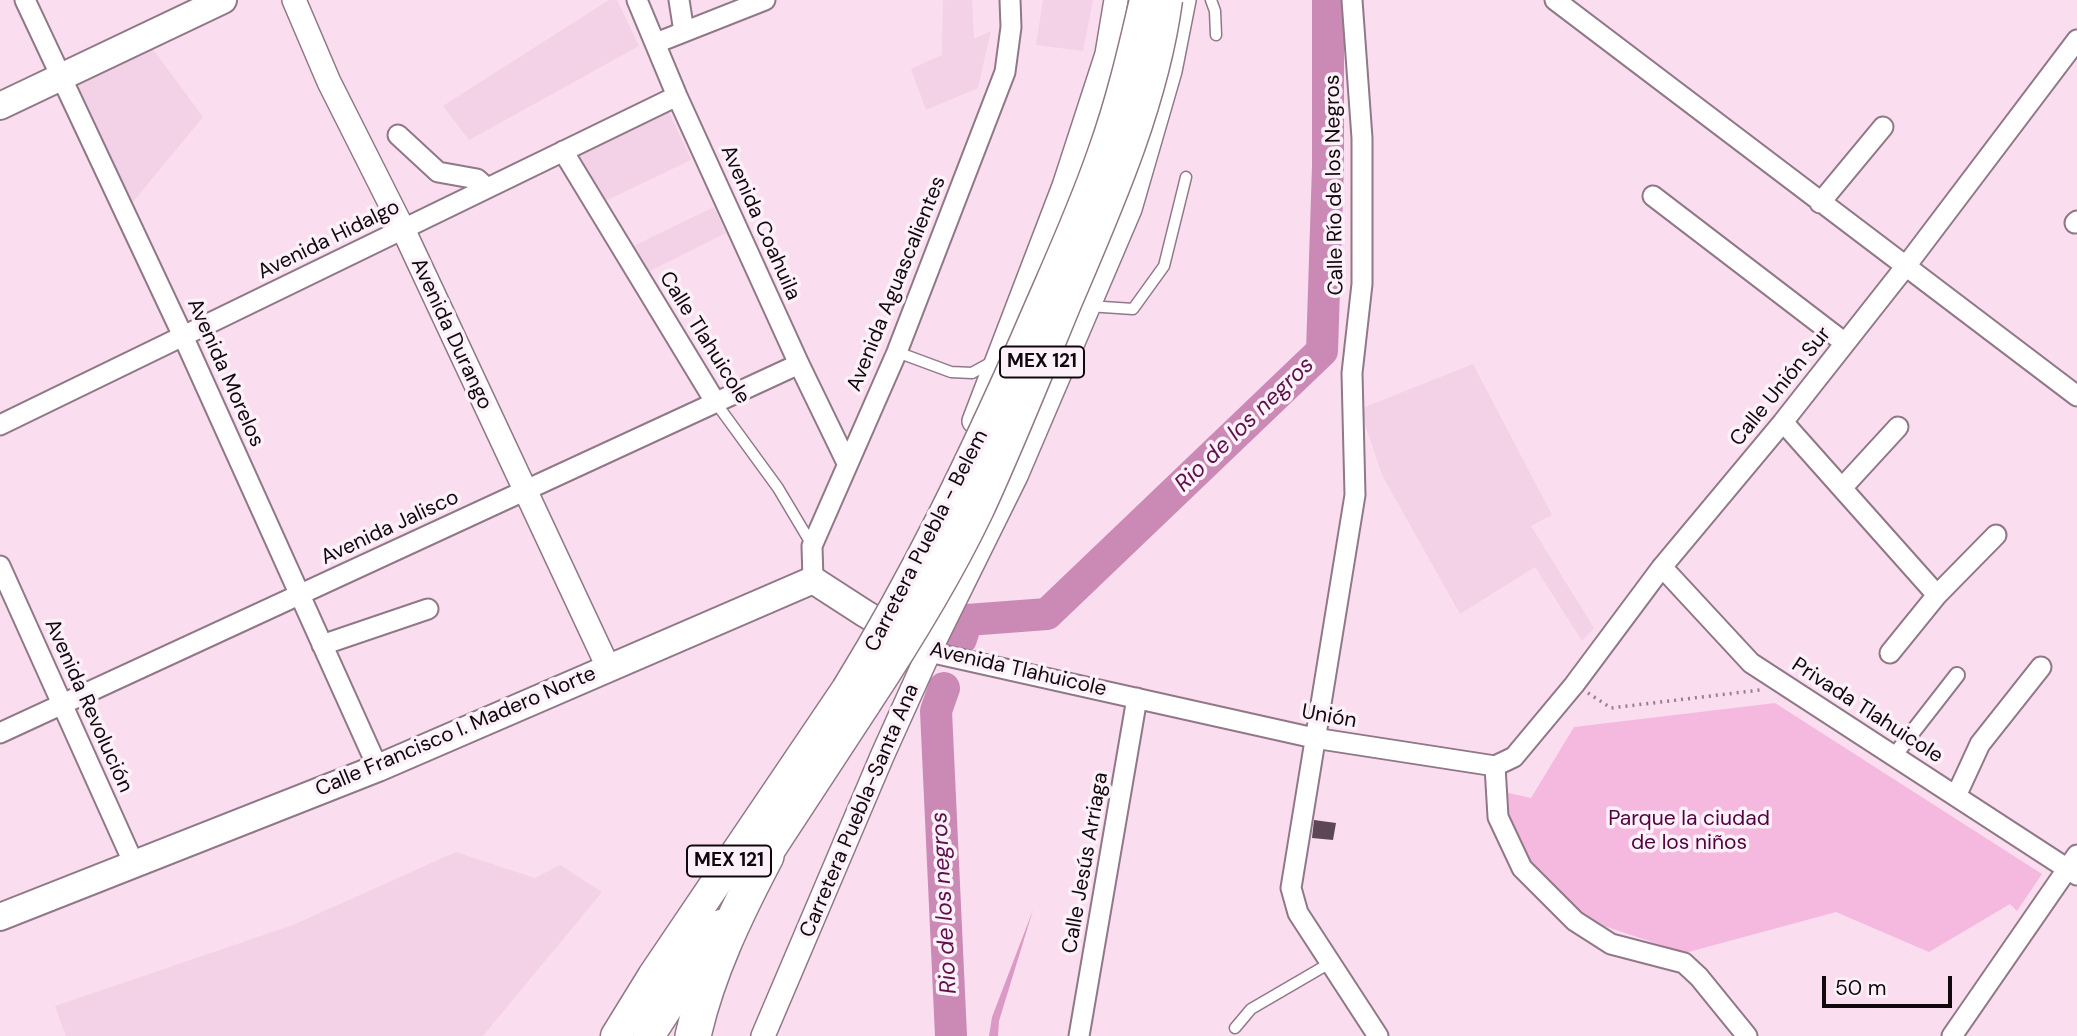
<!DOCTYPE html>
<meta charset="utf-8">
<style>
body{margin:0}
#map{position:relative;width:2077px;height:1036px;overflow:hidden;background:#fadeef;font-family:"DM Sans",sans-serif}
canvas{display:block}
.scale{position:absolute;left:1822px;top:976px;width:130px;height:32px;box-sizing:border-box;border:4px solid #11080e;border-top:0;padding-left:9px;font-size:21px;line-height:24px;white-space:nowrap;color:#11080e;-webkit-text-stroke:5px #fcf1f8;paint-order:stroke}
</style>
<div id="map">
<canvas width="2077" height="1036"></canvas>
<div class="scale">50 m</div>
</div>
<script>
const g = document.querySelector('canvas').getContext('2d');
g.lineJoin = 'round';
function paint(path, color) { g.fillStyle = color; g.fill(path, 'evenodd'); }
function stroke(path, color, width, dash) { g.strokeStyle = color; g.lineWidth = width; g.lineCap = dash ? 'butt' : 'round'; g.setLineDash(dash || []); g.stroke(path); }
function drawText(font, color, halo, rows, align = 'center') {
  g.font = font + ' "DM Sans",sans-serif'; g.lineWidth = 7; g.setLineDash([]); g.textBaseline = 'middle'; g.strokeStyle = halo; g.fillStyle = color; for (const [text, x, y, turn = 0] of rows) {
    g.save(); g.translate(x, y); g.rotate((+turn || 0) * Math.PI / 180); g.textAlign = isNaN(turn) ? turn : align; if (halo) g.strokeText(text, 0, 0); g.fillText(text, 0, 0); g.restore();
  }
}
paint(new Path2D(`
 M609,0H617L639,46L469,140L443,106Z
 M946,0H972L974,39L991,31L978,88L926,110L911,69L942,55L943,1Z
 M1043,0H1093L1083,51L1036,45Z
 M149,44L203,117L128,208L72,85Z
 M665,103L691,160L599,204L568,153Z
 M714,207L726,233L640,276L625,250Z
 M1473,364L1552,515L1531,526L1594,628L1582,641L1535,567L1460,614L1382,475L1360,409Z
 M456,852L535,878L560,865L602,892L483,1036H66L55,1006L293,925Z`), '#f3d1e7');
paint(new Path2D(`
 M1775,703L2042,874L2017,911L2010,904L1929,952L1836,912L1685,953L1577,917L1523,861L1503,818L1504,792L1531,798L1574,727Z`), '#f5b9e0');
paint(new Path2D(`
 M1033,910L999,1021L998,1036H989L992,1017Z`), '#db99c5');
stroke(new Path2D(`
 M961,639L967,620L1047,614L1322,351L1328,166V0
 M944,688L936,711L951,1036`), '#cb8ab6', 32);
paint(new Path2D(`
 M1314,820L1336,823L1333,840L1312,838Z`), '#5d4756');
const service = new Path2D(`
 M1211,0L1215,11L1216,35
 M1088,306L1133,309L1164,266L1186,177
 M897,352L951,372L972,373L992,362
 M716,403L778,488L812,545
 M1235,1028L1251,1009L1330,963`);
const pedestrian = new Path2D(`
 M1894,756L1957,675`);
const minor = new Path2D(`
 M25,0L183,336L378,768
 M637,0L677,96L799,364L847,463
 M679,0L684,32
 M1352,0L1362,138V284L1352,373L1355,495L1291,888L1298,913L1378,1036
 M1555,0L2077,396
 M656,43L765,0
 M398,135L438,172L477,179L487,188
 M563,151L716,403
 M1653,196L1845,343
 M1820,203L1883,127
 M2075,223L2077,221
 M1783,422L1937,595
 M0,425L677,96
 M1842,488L1898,427
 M0,566L134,864
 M1662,567L1751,663L2077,875
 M813,580L812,546L897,352L1005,72L1011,27L1010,0
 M322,645L428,609
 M929,652L1314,738L1495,766L1514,757L1574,685L1662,567L1783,422L1906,266L2077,40
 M1890,653L1937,595L1996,535
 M0,733L799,364
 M1495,766L1498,817L1522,868L1575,921L1611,944L1684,963L1699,977L1747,1036
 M1956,796L1980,744L2041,667
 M1079,1036L1137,698
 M1952,1036L2077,855`);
const tertiary = new Path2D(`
 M294,0L329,82L403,229L608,667
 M974,421L1064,186L1107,54L1116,0
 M763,1036L883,754L929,652L1016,476L1130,209L1170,71L1184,0`);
const secondary = new Path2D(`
 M0,106L223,0
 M0,917L378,768L813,580L864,613L929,652`);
const primary = new Path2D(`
 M754,874L866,703
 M616,1036L653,976L847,689
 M649,1036L721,925`);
const motorway = new Path2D(`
 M693,1036C707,973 736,913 766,856`);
stroke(service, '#907888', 13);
stroke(pedestrian, '#907888', 18);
stroke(minor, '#907888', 23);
stroke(tertiary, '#907888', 26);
stroke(secondary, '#907888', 30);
stroke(primary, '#907888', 33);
stroke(motorway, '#907888', 38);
stroke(new Path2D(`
 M1588,693L1611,708L1760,690`), '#95818d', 3.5, [2, 5]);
stroke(service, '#fff', 10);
stroke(pedestrian, '#fff', 14);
stroke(minor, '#fff', 19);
stroke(tertiary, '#fff', 23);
stroke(secondary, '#fff', 26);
stroke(primary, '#fff', 30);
stroke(motorway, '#fff', 35);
const primaryBridge = new Path2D(`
 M847,689C916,577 973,459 1026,339C1052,278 1081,217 1103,153C1121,103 1133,52 1145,0
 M866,703C907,641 946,578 978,511C1010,442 1038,371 1067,301C1108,205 1153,104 1167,0`);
stroke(primaryBridge, '#907888', 33, []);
stroke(primaryBridge, '#fff', 30);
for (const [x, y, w] of [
 [1042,362,84],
 [729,861,84]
]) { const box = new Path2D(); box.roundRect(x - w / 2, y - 15.5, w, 31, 5); g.fillStyle = '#fcf1f8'; g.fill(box); stroke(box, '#11080e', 2); }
drawText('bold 19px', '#11080e', null, [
 ["MEX 121",1042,362],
 ["MEX 121",729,861]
]);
drawText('21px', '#11080e', '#fcf1f8', [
 ["Calle Río de los Negros",1335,185,-91],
 ["Avenida Coahuila",760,223,66],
 ["Avenida Hidalgo",329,240,-26],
 ["Avenida Aguascalientes",897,284,-68],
 ["Avenida Durango",451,334,65],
 ["Calle Tlahuicole",704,338,58],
 ["Avenida Morelos",225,373,66],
 ["Calle Unión Sur",1781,387,-51],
 ["Avenida Jalisco",390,528,-25],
 ["Carretera Puebla - Belem",927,541,-63],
 ["Avenida Tlahuicole",1018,670,13],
 ["Avenida Revolución",88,706,66],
 ["Privada Tlahuicole",1867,711,33],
 ["Unión",1329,717,10],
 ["Calle Francisco I. Madero Norte",456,732,-23],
 ["Carretera Puebla-Santa Ana",860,811,-67],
 ["Calle Jesús Arriaga",1086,863,-80]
]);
drawText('21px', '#520141', '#fcf1f8', [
 ["Parque la ciudad",1689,819],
 ["de los niños",1689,843]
]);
drawText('italic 23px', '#5e104c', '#fcf1f8', [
 ["Rio de los negros",1245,425,-44],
 ["Rio de los negros",945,903,-93]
]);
</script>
